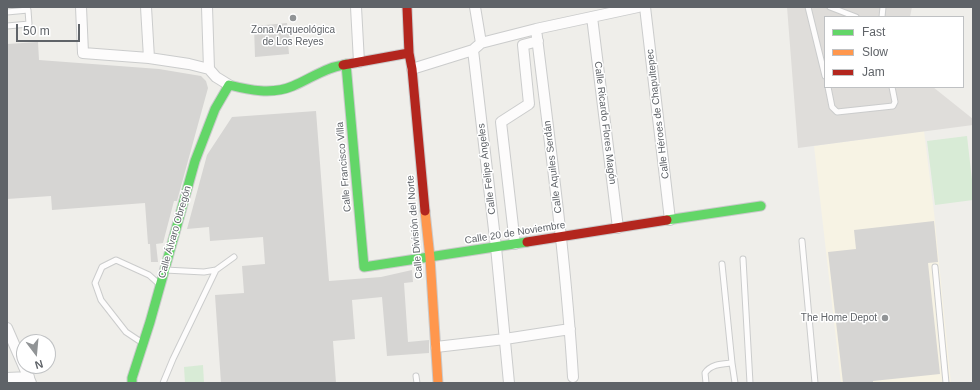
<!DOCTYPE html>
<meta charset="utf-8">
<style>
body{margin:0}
#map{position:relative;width:980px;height:390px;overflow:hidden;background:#efeeea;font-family:Arial,sans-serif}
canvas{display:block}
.frame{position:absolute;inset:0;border:8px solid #5f6368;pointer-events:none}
.legend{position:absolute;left:824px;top:16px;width:140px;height:72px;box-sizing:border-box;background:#fff;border:1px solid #bfc1c3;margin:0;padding:5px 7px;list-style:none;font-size:12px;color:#5f6368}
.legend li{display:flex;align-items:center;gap:8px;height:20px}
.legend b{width:20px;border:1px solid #bfc1c3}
.north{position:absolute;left:16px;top:334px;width:40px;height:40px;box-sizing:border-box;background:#fff;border:1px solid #bfc1c3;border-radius:50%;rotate:164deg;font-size:11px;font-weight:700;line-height:16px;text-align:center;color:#5f6368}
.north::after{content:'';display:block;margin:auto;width:14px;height:18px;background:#919496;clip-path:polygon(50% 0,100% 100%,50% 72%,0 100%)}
.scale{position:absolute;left:16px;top:24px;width:64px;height:18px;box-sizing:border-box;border:2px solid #5f6368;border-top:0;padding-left:5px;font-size:12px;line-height:14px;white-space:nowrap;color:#5f6368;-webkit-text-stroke:3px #fff;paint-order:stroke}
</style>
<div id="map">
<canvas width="980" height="390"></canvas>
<div class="frame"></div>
<ul class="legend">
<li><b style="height:5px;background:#63d668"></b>Fast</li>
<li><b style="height:5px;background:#ff974d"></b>Slow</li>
<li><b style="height:5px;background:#b3261e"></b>Jam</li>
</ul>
<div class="north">N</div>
<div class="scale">50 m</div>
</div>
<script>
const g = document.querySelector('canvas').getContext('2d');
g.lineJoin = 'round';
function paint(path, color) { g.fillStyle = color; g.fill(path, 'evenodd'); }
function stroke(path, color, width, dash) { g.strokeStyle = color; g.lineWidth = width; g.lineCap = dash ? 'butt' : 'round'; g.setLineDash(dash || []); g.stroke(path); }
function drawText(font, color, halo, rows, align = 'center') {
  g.font = font + ' Arial,sans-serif'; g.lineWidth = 3; g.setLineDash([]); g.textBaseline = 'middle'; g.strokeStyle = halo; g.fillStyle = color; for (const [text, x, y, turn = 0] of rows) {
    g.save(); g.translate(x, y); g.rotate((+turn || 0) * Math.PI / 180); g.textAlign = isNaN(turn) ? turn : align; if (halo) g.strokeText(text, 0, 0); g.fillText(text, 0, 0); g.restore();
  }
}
paint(new Path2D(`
 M924,131L934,212L951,383H841L814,146Z`), '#f7f3e4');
paint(new Path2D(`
 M787,7H912L910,17H825V87H933L973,119V125L798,148Z`), '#dfddda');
paint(new Path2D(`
 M967,136L973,189V200L935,205L927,141Z
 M203,365L204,383H185L184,367Z`), '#d8ebd6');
paint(new Path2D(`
 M287,23L288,33H290L291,43H288L289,54L255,57L254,26Z
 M38,42L39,60L159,69L201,76L206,81L208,88L177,201H174L163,243L156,244L158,262H151L150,244H148L145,203L52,210L51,196L7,199V44Z
 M316,111L329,281L381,277L412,270L413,282L404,283L408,342L429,340V353L387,356L382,297L352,300L355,339L333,341L336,383H221L215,295L244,293L242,266L265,264L263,237L210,241L209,227L187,229L207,155L232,117Z
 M934,221L938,262L928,263L940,374L873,381V383H843L828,252L856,249L854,230Z`), '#d6d5d3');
const lane = new Path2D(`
 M808,7L825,76
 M830,7L856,17
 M7,12L28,10L29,24L7,26
 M882,17L883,7
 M828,87L832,107L837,112L893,106L895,102L892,87
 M802,241L815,383
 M743,259L750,383
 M935,267L946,383
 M165,270L204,272L216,270L234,257
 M141,342L126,332L101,300L95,283L102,267L116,260L149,275L159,284
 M732,363L735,383
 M416,376L417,383
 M163,383L173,359L216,270
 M706,383L705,373C711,364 722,364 732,363L722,264`);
const street = new Path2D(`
 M81,7L83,53L149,58L189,64L209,69L216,77L229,85
 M146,7L149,58
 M207,7L209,69
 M356,7L359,62
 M475,7L481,43
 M645,7L670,220
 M592,17L618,228
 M536,29C550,145 566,261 573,377
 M473,50L496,247L509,383
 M412,69L473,50L481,43L536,29L638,7
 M515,244L501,122L529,104L523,45L538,41
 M7,328L31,383
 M436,347L505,339L570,329
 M7,378L29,377`);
const fast = new Path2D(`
 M346,64L364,267L527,242
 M667,220L761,206
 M132,383V378L150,322L195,161L215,109L229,85C249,90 272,95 293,86C310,79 324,68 343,65`);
const slow = new Path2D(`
 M425,211L430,258L438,383`);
const jam = new Path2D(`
 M407,7L409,53L412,69L425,211
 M343,65L409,53
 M527,242L667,220`);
stroke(lane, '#cbcccc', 7);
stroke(street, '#cbcccc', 12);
stroke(fast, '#cacacb', 11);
stroke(slow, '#cacacb', 11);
stroke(jam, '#cacacb', 11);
stroke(lane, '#fdfcfc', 5);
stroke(street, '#fdfcfc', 10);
stroke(fast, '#63d668', 9);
stroke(slow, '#ff974d', 9);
stroke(jam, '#b3261e', 9);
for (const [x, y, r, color] of [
 [293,18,4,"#919496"],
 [885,318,4,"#919496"]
]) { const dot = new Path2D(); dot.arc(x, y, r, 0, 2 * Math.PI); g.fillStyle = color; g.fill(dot); stroke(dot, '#fff', 1.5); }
drawText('10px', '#5f6368', '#fff', [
 ["Zona Arqueológica",293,30],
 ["de Los Reyes",293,42],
 ["The Home Depot",877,318,"right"]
]);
drawText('10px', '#5f6368', '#fff', [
 ["Calle Héroes de Chapultepec",658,114,-97],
 ["Calle Ricardo Flores Magón",605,123,83],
 ["Calle Francisco Villa",344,167,-95],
 ["Calle Aquiles Serdán",553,167,-97],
 ["Calle Felipe Ángeles",487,169,-97],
 ["Calle División del Norte",415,227,-95],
 ["Calle Álvaro Obregón",175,232,-74],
 ["Calle 20 de Noviembre",515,233,-9]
]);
</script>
